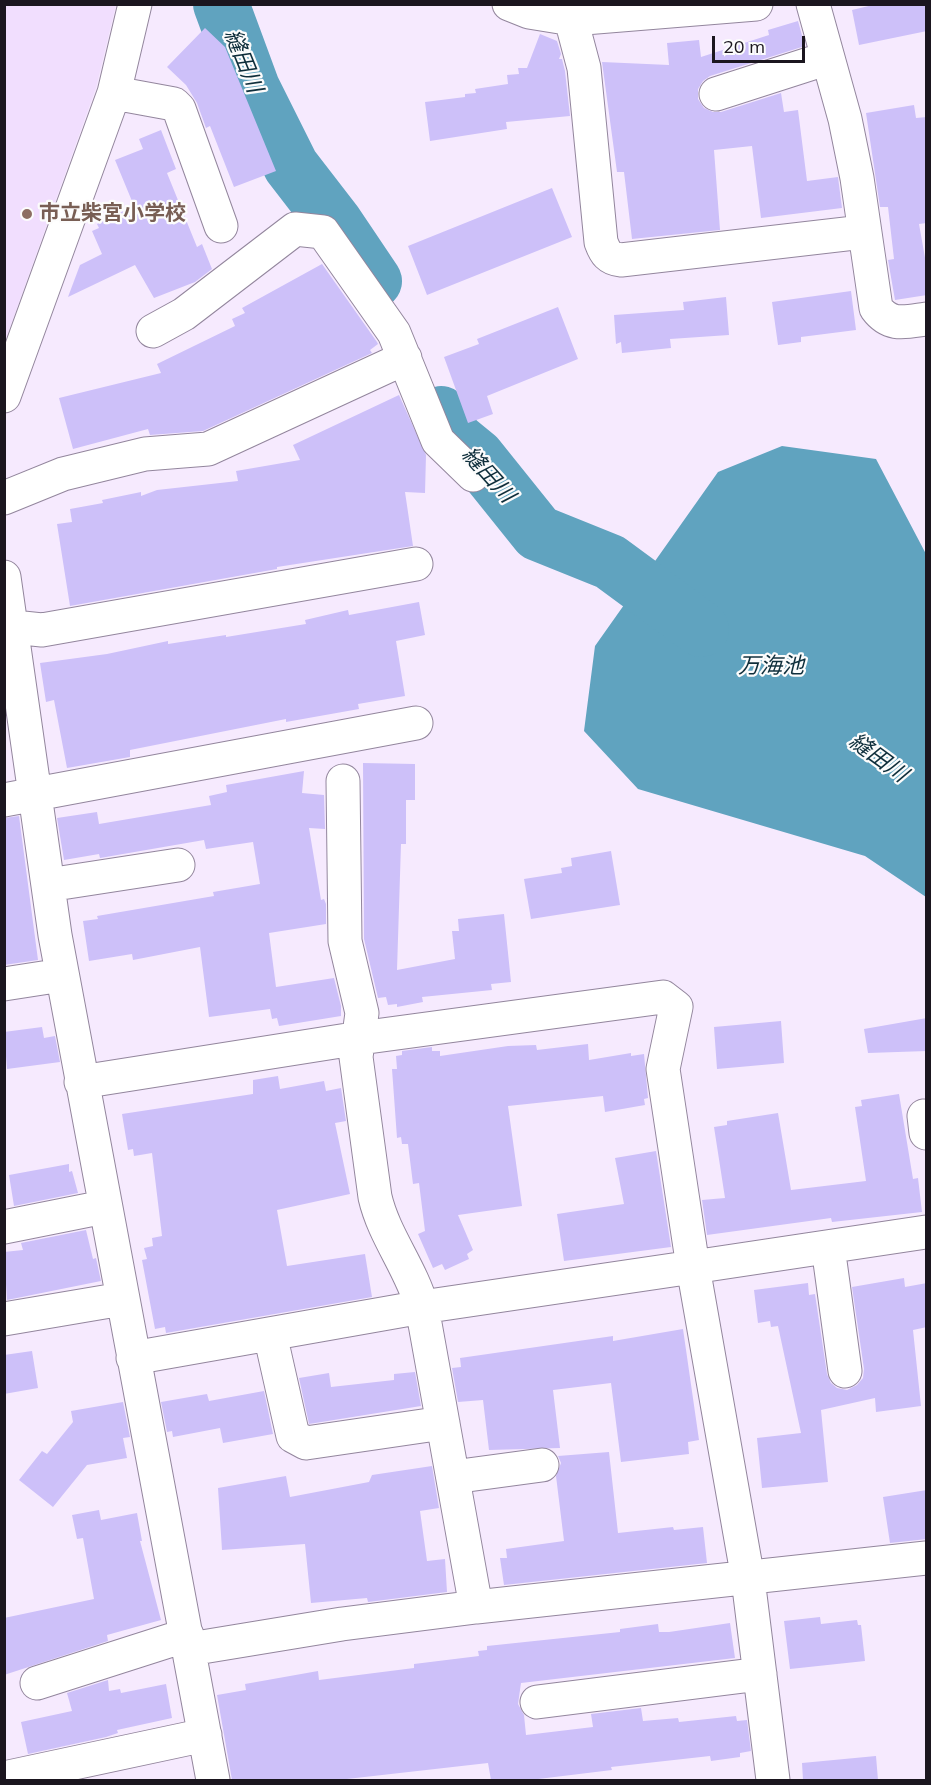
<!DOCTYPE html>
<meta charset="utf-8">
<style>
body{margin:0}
#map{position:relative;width:931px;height:1785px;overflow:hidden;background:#f6eafe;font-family:Mulish,sans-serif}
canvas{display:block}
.frame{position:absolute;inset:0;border:6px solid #1b161f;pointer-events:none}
.scale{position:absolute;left:712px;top:36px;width:93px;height:27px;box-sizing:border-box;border:3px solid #1b161f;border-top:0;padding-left:8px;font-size:18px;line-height:21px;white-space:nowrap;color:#1b161f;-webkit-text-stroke:4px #fcfcfc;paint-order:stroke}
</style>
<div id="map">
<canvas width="931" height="1785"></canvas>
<div class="frame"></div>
<div class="scale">20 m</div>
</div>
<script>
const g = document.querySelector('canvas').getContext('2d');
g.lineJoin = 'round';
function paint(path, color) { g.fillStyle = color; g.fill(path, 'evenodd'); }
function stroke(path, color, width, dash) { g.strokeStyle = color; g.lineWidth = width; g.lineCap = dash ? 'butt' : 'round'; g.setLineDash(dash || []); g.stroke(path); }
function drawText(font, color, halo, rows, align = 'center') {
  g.font = font + ' Mulish,"Noto Sans JP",sans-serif'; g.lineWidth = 4.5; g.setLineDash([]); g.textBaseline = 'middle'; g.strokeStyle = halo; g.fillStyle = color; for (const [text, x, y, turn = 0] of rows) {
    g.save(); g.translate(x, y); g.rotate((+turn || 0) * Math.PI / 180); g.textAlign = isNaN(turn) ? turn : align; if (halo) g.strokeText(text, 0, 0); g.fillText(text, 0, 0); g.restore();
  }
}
paint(new Path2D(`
 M5,4L116,5L96,88L5,341Z`), '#f1defe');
paint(new Path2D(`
 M782,446L876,459L926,554V897L865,856L638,789L584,731L595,646L718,472Z`), '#60a3bf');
stroke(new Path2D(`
 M221,4L252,88L291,166L335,223L374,281
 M441,414L455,439L477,457L538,533L610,562L701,629`), '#60a3bf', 56);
paint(new Path2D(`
 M877,4H927V31L859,45L852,10Z
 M798,21L805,46L710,76L703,81L698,89V99L704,108L713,112H721L781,93L784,112L798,110L807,181L838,177L842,208L761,218L752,146L714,150L720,230L632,239L624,172H617L602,62L669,65L667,43L699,40L701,57L769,35L768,30Z
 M205,28L225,47L276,171L234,187L210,126L206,128L197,103L186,85L167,67Z
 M540,34L557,41L561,54L559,59H562L565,71L570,116L506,122L507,129L430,141L425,102L465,97V94L476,93L475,89L508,84L507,75L519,74L518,68H527Z
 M914,105L916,118L927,117V223L919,224L927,269V295L895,300L888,260L894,259L888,207H880L866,113Z
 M161,130L176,169L167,173L197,247L202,244L212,269L195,282L154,298L135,265L68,297L80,265L102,254L92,231L99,228L97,224L134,206L115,160L143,149L139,139Z
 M552,188L572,237L427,295L408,246Z
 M322,264L377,342L378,344L370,350L372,353L203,431L150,435L148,429L73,449L59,398L161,373L157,364L235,326L232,319L245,313L242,308Z
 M851,291L856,330L801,337V342L778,345L772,302Z
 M726,297L729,335L670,339L671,348L622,353L621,342L616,344L614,315L684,310L683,302Z
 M558,307L578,359L487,396L493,414L468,423L444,357L479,344L477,339Z
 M399,395L426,455L425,493L405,492L413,546L277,567V569L70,606L57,524L72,522L70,509L103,503L102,500L141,492V496L157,490L238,481L236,471L300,460L293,445Z
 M419,602L425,635L396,641L405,696L358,704L359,709L286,722V719L130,750V757L67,768L54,700L46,702L40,663L107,654L168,641V644L226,635V637L306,624L305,620L348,610L349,615Z
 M363,763L415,764V800H406V844H401L397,970L455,959L452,931H459L458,919L504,914L511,982L491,984L492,990L422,997L423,1002L397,1007V1004L388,1005L386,997L378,998L364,939Z
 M304,771L302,793L324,795L325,829L309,828L321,900L324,899L326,904V924L269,933L276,987L334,978L341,1006V1016L279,1026L277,1018L272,1019L270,1009L209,1017L200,947L133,960L132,954L89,961L83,921L98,919L97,916L214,896L213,892L260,884L253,842L206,849L204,840L100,858L99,854L64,860L57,818L97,812L99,824L211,805L209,796L227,792L226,785Z
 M19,816L38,960L4,965V818Z
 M611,851L620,905L531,919L524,879L562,873L561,868L572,866L571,858Z
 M927,1018V1051L868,1053L864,1029Z
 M781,1021L784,1063L717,1069L714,1027Z
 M42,1027L44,1038L55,1036L60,1062L7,1069L4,1032Z
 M588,1044L589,1060L631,1053V1056L644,1054L648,1098L644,1099L645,1105L605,1112L603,1096L508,1106L522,1206L458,1215L473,1250L467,1254L469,1259L445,1270L442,1264L433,1268L418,1234L425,1231L419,1183L413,1184L408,1144H402L401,1137L397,1138L392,1069H397L396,1056L402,1055V1051L432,1047V1051H440V1056L508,1046L536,1045L537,1050Z
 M278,1076L280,1089L324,1081L326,1091L341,1088L346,1121L335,1123L350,1194L277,1210L287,1266L365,1254L372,1297L166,1333L165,1327L155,1329L142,1260L147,1259L144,1248L153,1246L152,1238L162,1236L152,1153L134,1156L133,1149L128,1150L122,1114L253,1094V1080Z
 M899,1094L913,1179L918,1178L922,1212L832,1222L831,1218L707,1235L702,1200L725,1198L714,1127L727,1125V1121L778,1113L791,1190L866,1181L855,1107L862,1106L861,1100Z
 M656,1151L671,1247L564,1261L557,1214L624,1204L615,1158Z
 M69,1164V1172L72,1171L78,1193L14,1206L9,1175Z
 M86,1230L93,1259L96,1258L101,1281L7,1300L4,1252L23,1250L21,1243Z
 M904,1278L905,1287L927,1283V1327L913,1330L921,1406L876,1412L875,1398L821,1410L828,1482L762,1488L757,1438L801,1433L778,1326L771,1327L770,1321L758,1323L754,1290L808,1283L809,1295L815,1294L827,1374L831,1383L837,1388L847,1390L857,1385L863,1378L864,1369L852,1287Z
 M683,1329L699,1440L688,1442L689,1454L621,1462L611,1383L553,1390L560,1448L489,1450L483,1400L458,1402L452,1368L461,1367L460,1358L613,1336V1341Z
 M32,1351L38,1388L4,1394V1355Z
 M415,1372L421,1406L309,1424L299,1378L329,1373L331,1387L394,1380V1374Z
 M264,1391L273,1434L223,1443L220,1428L173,1437L172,1431L167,1432L161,1402L207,1394L209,1401Z
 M123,1402L130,1437L123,1438L127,1458L87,1465L53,1507L19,1480L42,1451L47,1454L73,1422L71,1411Z
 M609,1452L618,1533L673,1527L674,1530L703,1527L707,1563L504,1585L500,1558H507L506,1549L564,1541L556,1476L561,1463L558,1456Z
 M432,1466L439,1508L420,1511L427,1561L445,1559L447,1592L368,1602L367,1598L311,1603L305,1544L222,1550L218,1488L286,1476L290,1497L369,1482L372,1475Z
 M927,1490V1539L890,1543L883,1497Z
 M99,1510L101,1520L137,1513L142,1541H140L161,1620L107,1635L108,1641L4,1675V1618L94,1599L83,1538L77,1539L72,1515Z
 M820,1617L821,1624L857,1620L858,1625H861L865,1661L790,1669L784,1621Z
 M730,1623L735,1658L521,1683L518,1704L524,1715L526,1735L593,1727L591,1714L641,1708L643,1721L678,1718L679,1722L736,1716L737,1721L747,1720L751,1751L740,1753V1757L711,1761L710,1756L611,1767L612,1770L530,1780H491L488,1763L338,1780H232L217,1695L246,1690L245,1684L318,1671L319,1680L414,1668V1664L479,1656L478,1651L487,1650V1646L620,1632V1629L658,1624L659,1632H669Z
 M108,1680L109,1691L120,1689L121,1693L166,1684L172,1718L117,1730L118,1733L106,1737L28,1754L21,1722L72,1711L67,1693Z
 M876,1756L878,1780H803L802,1763Z`), '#cdc0f9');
const minor = new Path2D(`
 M509,4L529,12L572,19L756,4
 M567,4L584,68L601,242C605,253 609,259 621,260L863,232
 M813,4L845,119L857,178L876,308C890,327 905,322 926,319
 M114,93L174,104L179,109L221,226
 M716,94L828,58
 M153,331L184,314L295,229L323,232L394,333L438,441L473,475
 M4,396L114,93L135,4
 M4,498L63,474L145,454L208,449L405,358
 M4,577L55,935L213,1780
 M4,626L42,630L416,564
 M4,800L416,723
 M48,885L178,865
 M4,984L62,975
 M81,1082L360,1038L663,997L676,1007L663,1069L693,1267L926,1232
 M924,1116L926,1133
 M4,1227L104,1207
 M828,1247L845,1371
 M4,1319L122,1299
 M270,1334L293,1436L306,1443L443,1423
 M133,1358L422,1307L693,1267L748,1579L773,1780
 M453,1477L542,1465
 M476,1607L926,1558
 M190,1649L342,1624L476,1607L422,1307C411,1268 384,1236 375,1197L356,1057L362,1013L345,941L343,781
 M37,1683L187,1635
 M537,1702L760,1674
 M4,1778L205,1735`);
stroke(minor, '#93869d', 35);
stroke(minor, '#fff', 33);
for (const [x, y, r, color] of [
 [27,214,6,"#8d6e63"]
]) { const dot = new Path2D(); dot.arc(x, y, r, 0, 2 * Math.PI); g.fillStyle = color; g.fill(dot); stroke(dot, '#fcfcfc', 2); }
drawText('bold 21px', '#785e54', '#fcfcfc', [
 ["市立柴宮小学校",39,214]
], 'left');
drawText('italic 22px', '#0e2e3b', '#fcfcfc', [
 ["縫田川",243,61,68],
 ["縫田川",488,475,48],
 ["万海池",771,666],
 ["縫田川",878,758,36]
]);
</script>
